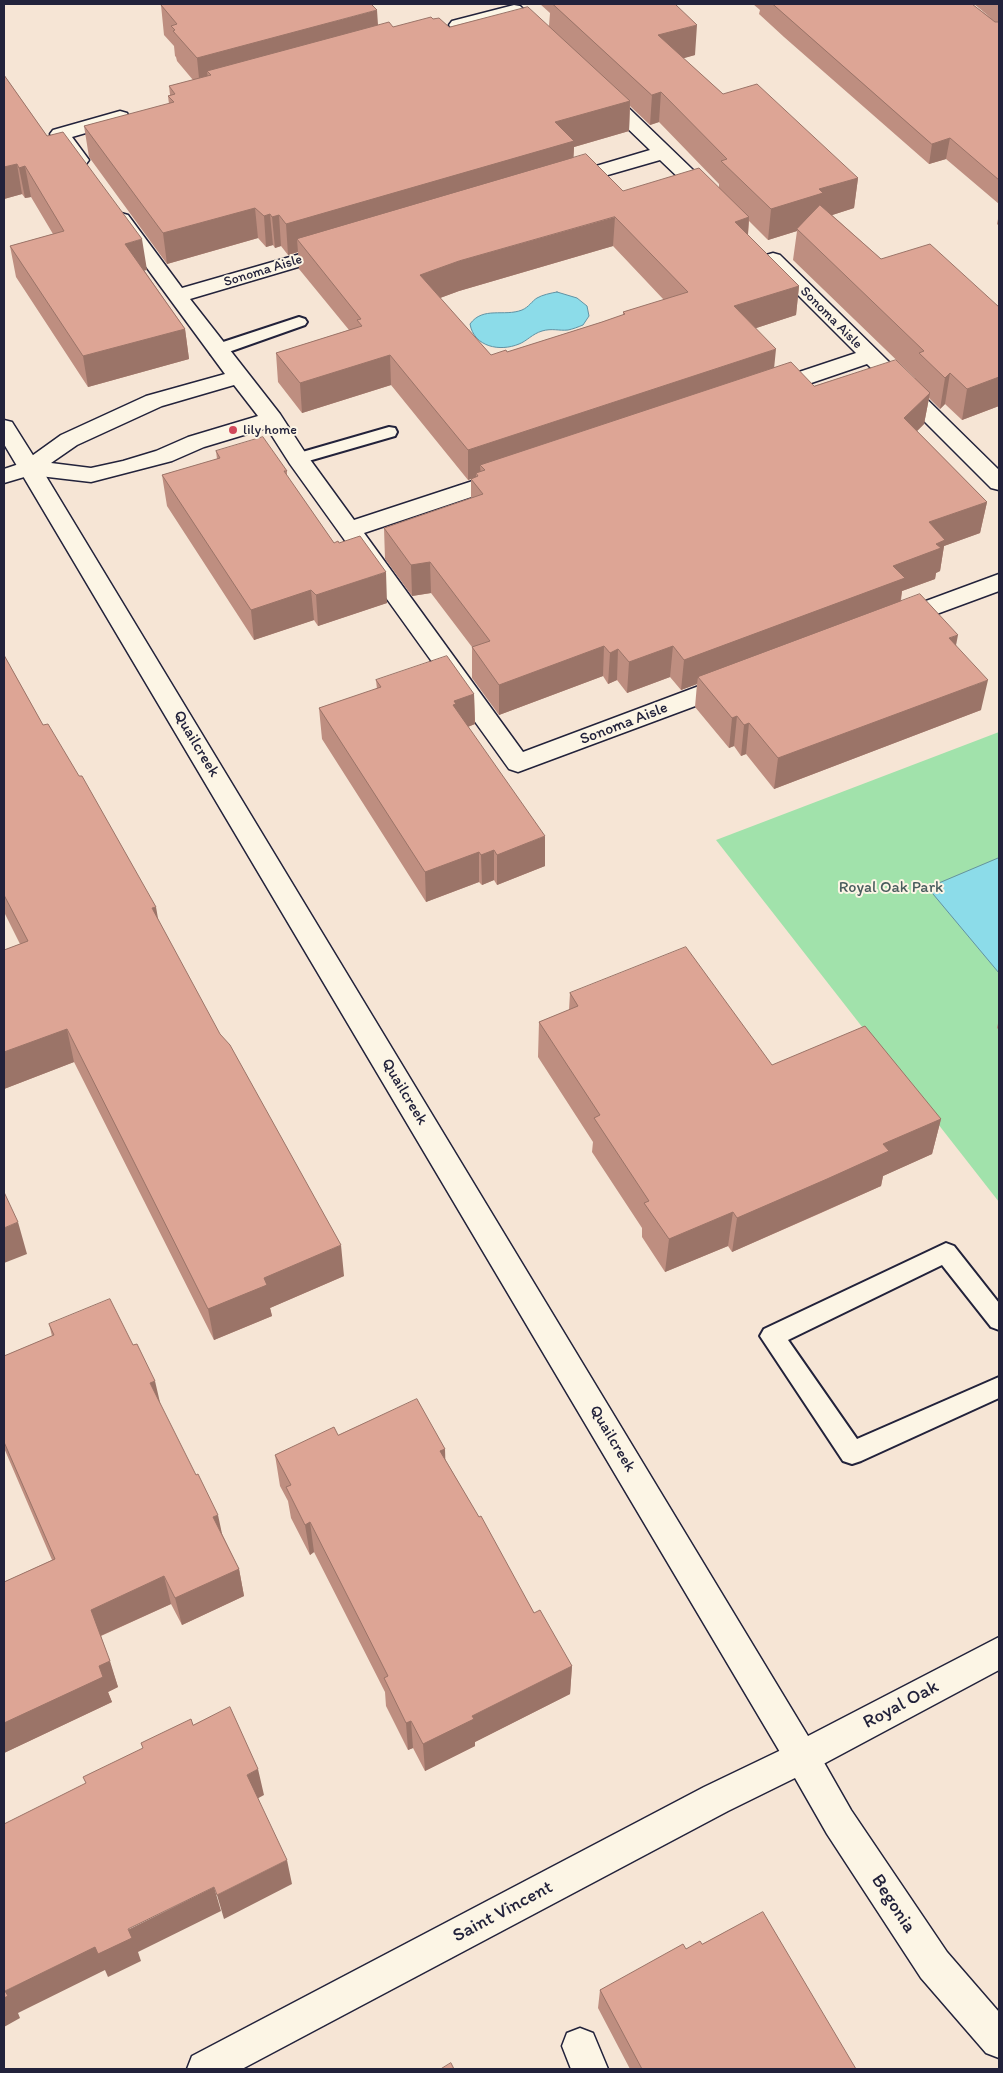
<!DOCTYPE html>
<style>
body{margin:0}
#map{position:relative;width:1003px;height:2073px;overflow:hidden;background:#f6e5d5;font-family:Itim,sans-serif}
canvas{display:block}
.frame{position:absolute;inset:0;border:5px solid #22223b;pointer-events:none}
</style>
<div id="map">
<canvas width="1003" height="2073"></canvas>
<div class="frame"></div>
</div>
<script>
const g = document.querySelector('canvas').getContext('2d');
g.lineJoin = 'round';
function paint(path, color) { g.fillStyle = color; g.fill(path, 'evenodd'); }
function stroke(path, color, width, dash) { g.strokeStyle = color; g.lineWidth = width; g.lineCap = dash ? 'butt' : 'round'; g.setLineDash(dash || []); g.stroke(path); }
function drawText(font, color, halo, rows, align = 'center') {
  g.font = font + ' Itim,sans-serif'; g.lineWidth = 4; g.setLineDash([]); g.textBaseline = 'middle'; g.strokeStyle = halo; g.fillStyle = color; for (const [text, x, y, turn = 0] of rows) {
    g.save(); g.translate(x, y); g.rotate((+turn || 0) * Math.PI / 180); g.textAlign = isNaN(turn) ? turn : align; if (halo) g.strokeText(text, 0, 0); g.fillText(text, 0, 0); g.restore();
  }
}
paint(new Path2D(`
 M999,732V1202L716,840Z`), '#a1e2ab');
const water = new Path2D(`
 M557,292L577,298L587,306L589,316L583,325C578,327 573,329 568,330C559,331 552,328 542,331C532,334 527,341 519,344C500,352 474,347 470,324C483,306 504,317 522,310C529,307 532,301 537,298C542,295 551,293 557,292Z
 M999,858V973L928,888Z`);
paint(water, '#8cdce9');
stroke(water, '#6292a3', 1);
const service = new Path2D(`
 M299,317L305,319L307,322L305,325L223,354H211L209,350L211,346Z
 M389,427L395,428L397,432L395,436L298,464L292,463L289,459L292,455Z
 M946,1243L954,1246L999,1303V1330L991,1327L942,1265L788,1340L857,1439L999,1377V1398L861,1461L852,1464L843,1461L760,1336L764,1329Z`);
const minor = new Path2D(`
 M514,5L520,6L548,33L551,37L548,41C532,45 521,27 510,16L458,30L452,29L449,25L452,21Z
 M603,88L610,90L719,195L722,199L719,203L712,205L705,203L660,160L573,185L566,187L559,185L556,181L559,177L650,150L596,98L594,94L596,90Z
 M120,111L127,113L129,117L127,121L72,137L89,160L86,164L79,166L72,164L50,134L53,130Z
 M121,213L128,215L182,288L328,246L335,244L342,246L345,250L342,254L190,299L280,414L306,454L354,520L497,473L505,471L513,473L516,478L513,483L364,533L523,752L723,677L732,675L741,677L744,683L741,689L518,772L509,769L290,464L267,428L204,447L172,461L91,482L31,475L4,483V469L22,463L61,435L146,396L225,374L111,219L114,215ZM234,385L258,416L188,437L156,451L123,461L91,468L51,463L77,445L162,406Z
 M773,253L780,255L999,470V490L991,488L867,364L779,394L771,396L763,394L760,389L763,384L856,353L766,263L763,259L766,255Z
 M999,574V591L896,629L888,627L884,621L888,615Z
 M802,1740L814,1745L851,1810L947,1952L999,2012V2058L986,2053L921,1978L827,1834L795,1778L728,1811L242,2069H187L192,2056L704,1787Z
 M580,2028L593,2033L608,2069H571L562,2046L567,2033Z`);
const tertiary = new Path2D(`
 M4,420L12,422L41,468L808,1736L999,1637V1670L814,1769L802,1774L790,1769L4,444Z`);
stroke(service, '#22223b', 4);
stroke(minor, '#22223b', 3);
stroke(tertiary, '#22223b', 3);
paint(service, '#fcf5e5');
paint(minor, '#fcf5e5');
paint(tertiary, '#fcf5e5');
paint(new Path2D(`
 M540,4H675L695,55L683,58L723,94L858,178L854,208L832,215L881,259L999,307V406L962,420L945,404L940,409L929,398L924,424L917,431L987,502L980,533L944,546L940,571L936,573L935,579L902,591L901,601L956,645L981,710L774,789L746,754L741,756L734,746L729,748L695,707L697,684L681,690L670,677L627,693L617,680L608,684L603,676L499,715L472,678V647L431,593L412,596L385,559L384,528L471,498V479L468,480L391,385L302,413L278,382L276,353L349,330L299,269L298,252L288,255L281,246L275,248L273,245L266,247L258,238L167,264L89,157L84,126L169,104L168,96L170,95L169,86L193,80L177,61L176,57L175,56L174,46L164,35L161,5L393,27L433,19L449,27L549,26L550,13ZM630,106L650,125L659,122L719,184V187L623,191L573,158L574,147L629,131ZM749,221L768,240L797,231L793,260L915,378L814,386L774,367L756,328L796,315L799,286L748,235ZM613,246L664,300L623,312V315L602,322L507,352L491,355L440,298L459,291Z
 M753,4H972L991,18L974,4H999V204L946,159L929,164L784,37L759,14L760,10Z
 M4,75L47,136L147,270H144L185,329L189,359L88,387L16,277L10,246L53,234L31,197L25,198L22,194L4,199Z
 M999,214V226L997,224Z
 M216,451L287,471V476L334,543L387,603L318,626L314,620L254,640L167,506L162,475L217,459Z
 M4,655L43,725L158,920L344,1276L270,1308L272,1316L214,1340L74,1062L4,1089V950L20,944L4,912Z
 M376,680L474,694L475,724L468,727L545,866L497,885L494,880L482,885L479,882L426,902L322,739L319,708L377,689Z
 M570,993L772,1065L941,1119L932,1154L883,1176L881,1186L821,1213L732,1252L728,1246L665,1272L642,1237V1228L592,1152L593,1142L538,1057L539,1022L569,1010Z
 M999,1019V1030L997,1028Z
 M49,1324L160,1405L239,1569L244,1596L182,1625L171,1604L101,1636L118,1687L108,1692L112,1702L4,1753V1582L52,1560L4,1448V1356L52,1336Z
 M338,1435L445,1449V1459L534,1613L572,1666L570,1694L475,1742V1746L425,1771L413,1748L408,1750L386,1706L385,1692L314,1552L310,1555L291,1518L288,1501L280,1486L275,1455Z
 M702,1944L856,2069H630L598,2008L600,1990L686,1949Z`), '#be8e80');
paint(new Path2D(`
 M377,10L379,40L211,75L207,71L209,86L200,88L197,58Z
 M697,25L695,55L657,66L658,35Z
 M661,92L659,122L650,125L652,95Z
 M630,101L629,131L574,147L573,171L297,239L298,252L288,255L286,224L555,122Z
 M950,138L946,159L929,164L932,144Z
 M17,164L22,194L4,199V167Z
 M25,166L31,197L25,198L19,168Z
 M858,178L854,208L820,219L797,229V231L768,240L771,209L819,189Z
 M255,208L258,238L167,264L163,233Z
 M270,214L273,245L266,247L264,216Z
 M279,215L281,246L275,248L272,217Z
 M615,217L613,246L459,291L421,305L420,275L459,261Z
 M749,217L747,247L735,222Z
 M142,239L147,270L129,274L125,244Z
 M799,286L796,315L732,336L734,306Z
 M185,329L189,359L88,387L83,356Z
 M776,349L773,379L485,470L480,465L481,476L476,473V477L468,480V450Z
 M390,355L391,385L302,413L300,383Z
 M950,373L945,404L940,409L945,378Z
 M999,377V406L962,420L967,389Z
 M930,393L924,424L899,449L904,418Z
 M987,502L980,533L944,546L940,571L936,573L935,579L902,591L899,609L698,677L697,684L681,690L684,660L893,566L929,522Z
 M430,562L431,593L412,596L411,565Z
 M386,572L387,603L318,626L316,595Z
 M311,590L314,620L254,640L251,610Z
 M958,635L952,666L949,638Z
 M604,646L603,676L499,715V685Z
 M673,646L670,677L627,693L629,662Z
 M618,649L617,680L608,684L610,653Z
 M988,680L981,710L774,789L778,758Z
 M474,694L475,724L456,731L453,705L454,701Z
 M737,716L734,746L729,748L732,718Z
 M749,723L746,754L741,756L744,725Z
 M545,836V866L497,885V855Z
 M494,850V880L482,885L481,855Z
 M479,852V882L426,902L425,872Z
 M156,907L162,941L152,908Z
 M67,1029L74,1062L4,1089V1052Z
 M941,1119L932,1154L883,1176L881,1186L732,1252L737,1218L883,1144Z
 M733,1212L728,1246L665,1272L669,1239Z
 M18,1222L27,1254L4,1263V1228Z
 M341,1245L344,1276L270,1308L272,1316L214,1340L208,1309L264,1278Z
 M155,1381L162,1411L150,1383Z
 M445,1449L446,1480L440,1451Z
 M218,1515L224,1543L213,1517Z
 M310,1522L314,1552L310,1555L305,1525Z
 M239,1569L244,1596L182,1625L175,1598Z
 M164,1576L171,1604L100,1636L91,1610Z
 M110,1661L118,1687L108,1692L112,1702L4,1753V1723L99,1666Z
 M572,1666L570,1694L475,1742V1746L425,1771L423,1744L472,1716Z
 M411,1721L413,1748L408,1750L406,1723Z
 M258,1769L264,1795L253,1801L247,1775Z
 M287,1860L292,1884L224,1919L217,1895Z
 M214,1887L221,1911L138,1952L141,1961L108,1977L105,1970L18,2013L20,2018L4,2027V1998L5,1991Z`), '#9b7468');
const building = new Path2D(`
 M167,4H371L377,10L197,58L173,31L175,30L171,26L177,24L161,5Z
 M553,4H675L697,25L658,35L723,94L757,84L858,178L819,189L823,193L771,209L721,161L727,159L661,92L652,95Z
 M773,4H972L995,22H999V180L950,138L932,144Z
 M528,7L630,101L555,122L574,141L286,224L279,215L272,217L270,214L264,216L255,208L163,233L84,126L174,102L168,96L175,94L169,86L211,75L207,71L389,22L393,27L431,17L433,19L439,18L449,27Z
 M4,75L47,136L63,132L142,239L125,244L185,329L83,356L10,246L64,231L25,166L19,168L17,164L4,167Z
 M586,154L623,191L699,168L749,217L735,222L799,286L734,306L776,349L468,450L390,355L300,383L276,353L362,326L357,320L361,319L297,239ZM615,217L688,292L623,312L625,314L602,322L507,352L506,350L491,355L420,275L459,261Z
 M820,205L881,259L930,244L999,307V377L967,389L950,373L945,378L919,353L924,351L797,229Z
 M896,360L930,393L904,418L987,502L929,522L945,540L936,544L941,548L893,566L905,578L684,660L673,646L629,662L618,649L610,653L604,646L499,685L472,647L490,641L430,562L411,565L384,528L483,494L471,479L478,476L476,473L485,470L480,465L791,362L814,386Z
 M263,437L287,471H284L334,543L338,541L339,543L360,536L386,572L316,595L311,590L251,610L162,475L220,458L216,451Z
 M920,594L958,635L949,638L988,680L778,758L749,723L744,725L737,716L732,718L698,677Z
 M4,655L43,725L48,724L79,776H82L156,907L152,908L220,1034L230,1045L341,1245L264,1278L267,1285L208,1309L67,1029L4,1052V950L28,941L4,895Z
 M447,656L474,694L454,701L456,704L453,705L545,836L497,855L494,850L481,855L479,852L425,872L319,708L381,687L376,680Z
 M686,947L772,1065L865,1026L941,1119L883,1144L889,1151L827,1179L737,1218L733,1212L669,1239L644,1203L649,1201L594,1118L600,1115L539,1022L578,1006L570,993Z
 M4,1192L18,1222L4,1228Z
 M110,1299L133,1345L137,1344L155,1381L150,1383L196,1475L198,1474L218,1515L213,1517L239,1569L175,1598L164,1576L91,1610L110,1661L99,1666L103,1677L4,1723V1582L55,1559L4,1442V1356L54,1335L49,1324Z
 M417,1399L445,1449L440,1451L479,1517L481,1516L534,1613L540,1610L572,1666L472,1716L474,1719L423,1744L411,1721L406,1723L384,1678L388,1676L310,1522L305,1525L286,1487L291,1485L275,1455L334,1427L338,1435Z
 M230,1707L258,1769L247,1775L287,1860L217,1895L214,1887L128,1929L132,1938L98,1954L95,1947L5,1991L8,1996L4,1998V1824L86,1783L83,1777L143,1748L141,1743L191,1719L193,1725Z
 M763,1912L856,2069H642L600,1990L683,1944L686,1949L700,1941L702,1944Z
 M451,2063L454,2069H441Z`);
paint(building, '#dda595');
stroke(building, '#9b7468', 1);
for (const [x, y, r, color] of [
 [233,430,5,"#d1495b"]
]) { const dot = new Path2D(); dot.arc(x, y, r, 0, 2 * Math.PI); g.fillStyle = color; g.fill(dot); stroke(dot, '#fcf5e5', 2); }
drawText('14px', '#22223b', '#fcf5e5', [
 ["Sonoma Aisle",263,271,-17],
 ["Sonoma Aisle",831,318,45]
]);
drawText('14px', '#22223b', '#fcf5e5', [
 ["lily home",243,430]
], 'left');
drawText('16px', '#22223b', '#fcf5e5', [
 ["Sonoma Aisle",624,724,-21],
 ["Quailcreek",196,744,59],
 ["Quailcreek",404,1092,59],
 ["Quailcreek",612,1439,59]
]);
drawText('16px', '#485c5d', '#fcf5e5', [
 ["Royal Oak Park",891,888]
]);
drawText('19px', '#22223b', '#fcf5e5', [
 ["Royal Oak",901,1705,-28],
 ["Begonia",893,1904,57],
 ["Saint Vincent",503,1912,-28]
]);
</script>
